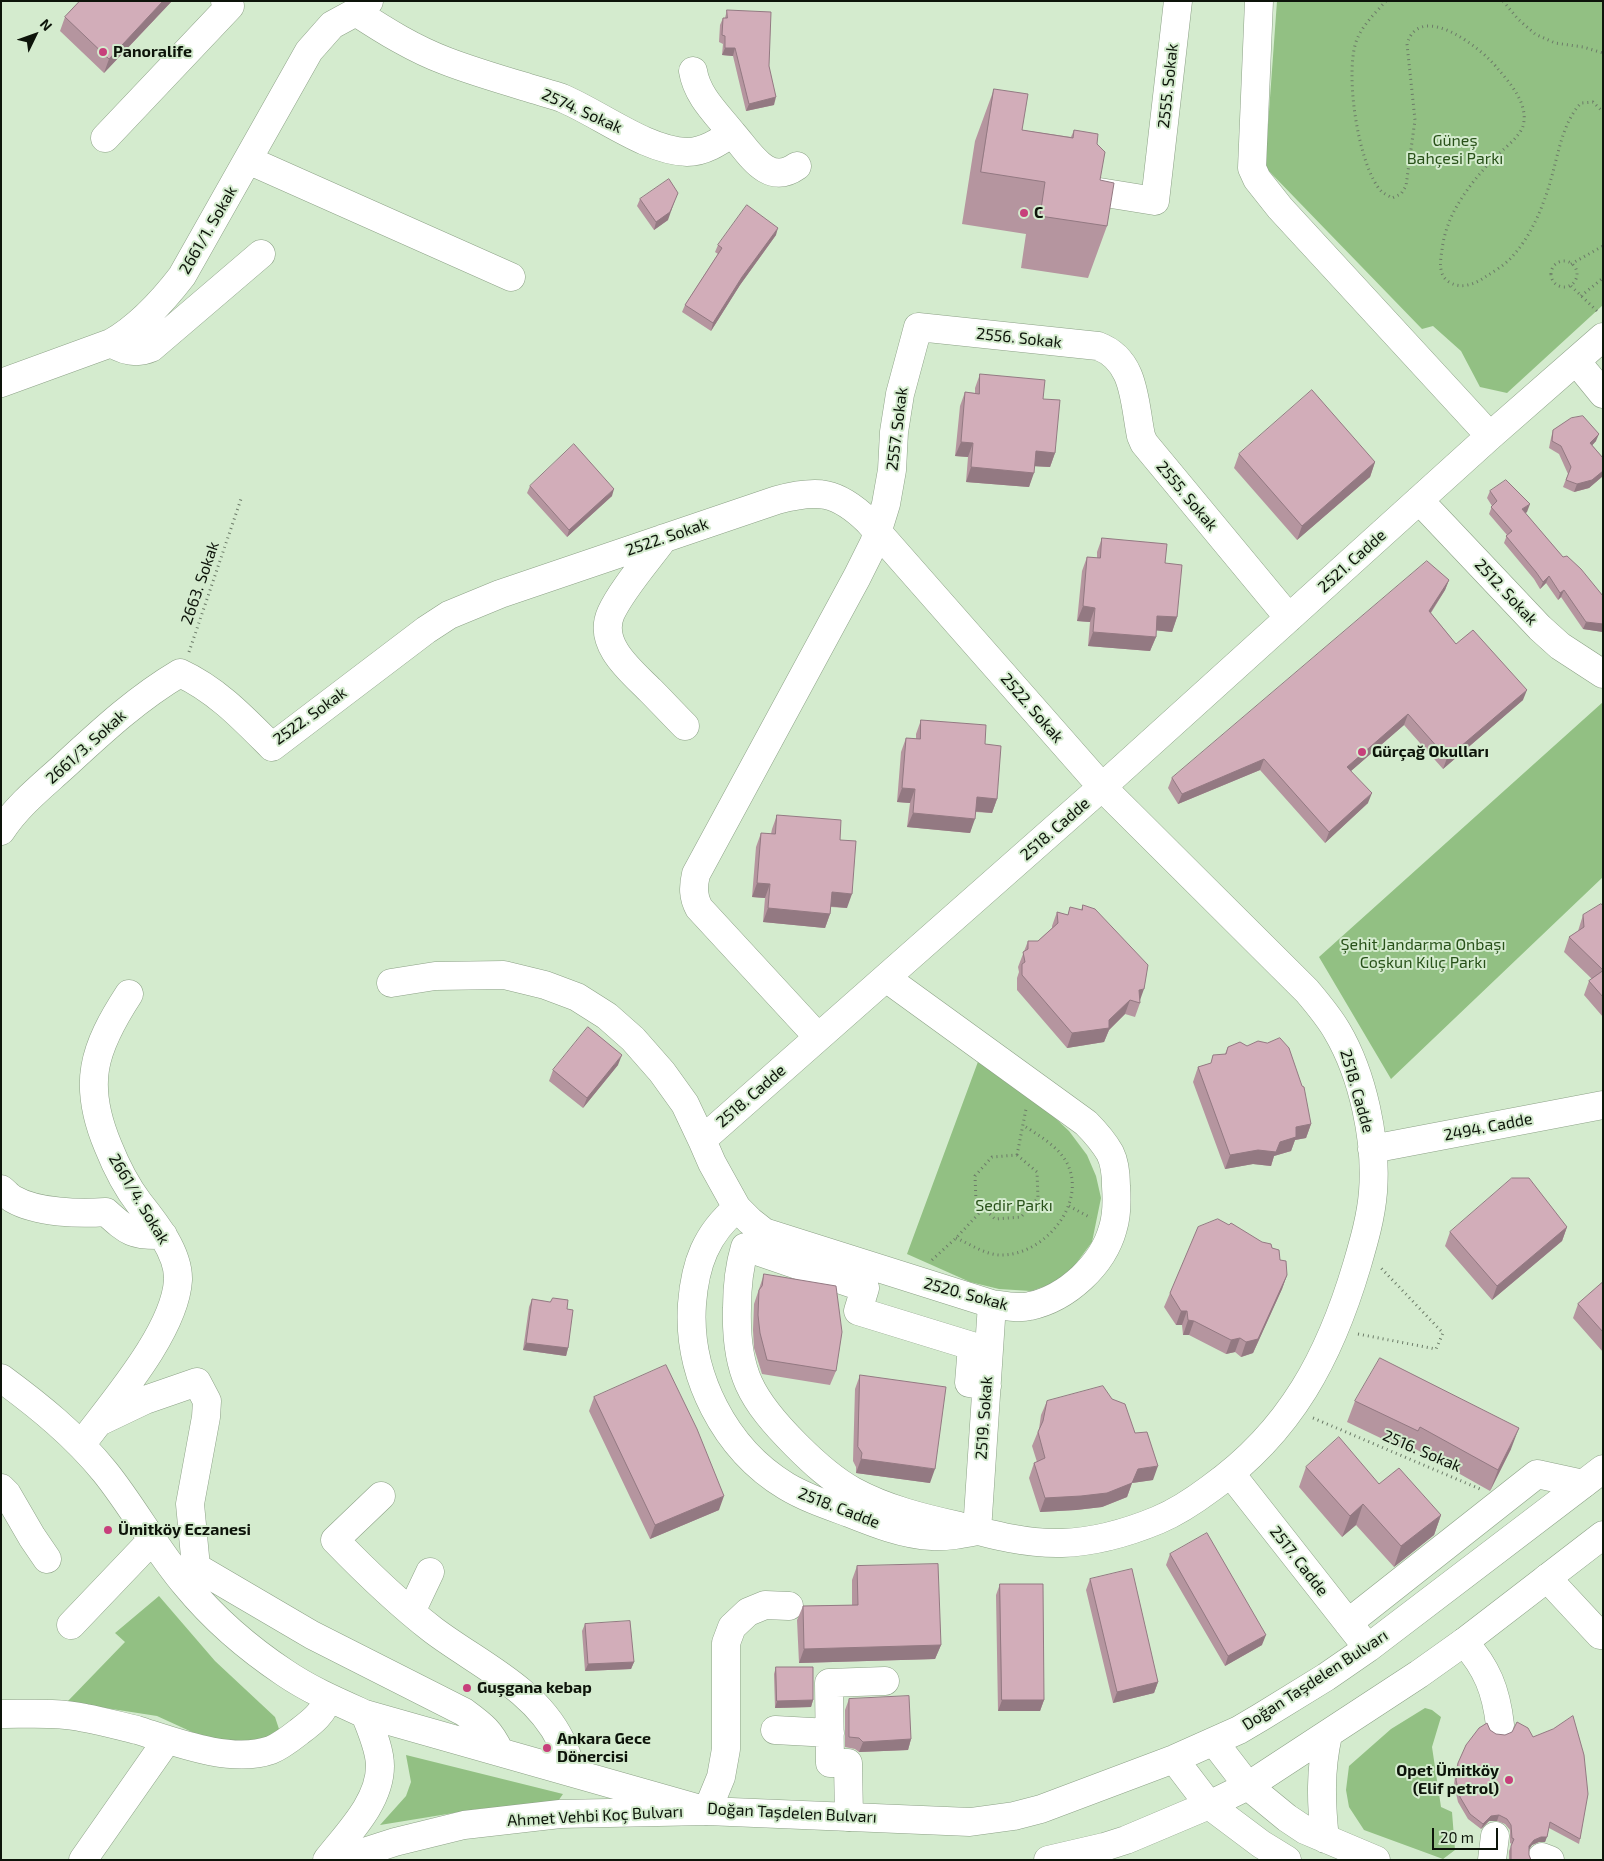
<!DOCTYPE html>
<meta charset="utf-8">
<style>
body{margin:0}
#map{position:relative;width:1604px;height:1861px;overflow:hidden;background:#d4ebce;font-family:"Exo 2",sans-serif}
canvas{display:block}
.frame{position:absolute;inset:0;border:2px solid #0d140a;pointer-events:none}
.north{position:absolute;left:10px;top:10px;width:50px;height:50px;-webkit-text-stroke:4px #d4ebce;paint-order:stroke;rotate:48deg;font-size:14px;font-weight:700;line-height:20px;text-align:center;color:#0d140a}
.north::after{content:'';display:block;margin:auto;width:18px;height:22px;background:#0d140a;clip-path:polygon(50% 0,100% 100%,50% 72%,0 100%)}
.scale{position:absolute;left:1432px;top:1828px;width:66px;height:22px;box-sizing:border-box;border:2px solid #0d140a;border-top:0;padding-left:6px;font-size:15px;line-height:18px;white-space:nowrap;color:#0d140a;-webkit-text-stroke:4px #d4ebce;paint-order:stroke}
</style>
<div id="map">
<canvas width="1604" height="1861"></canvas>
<div class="frame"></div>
<div class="north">N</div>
<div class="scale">20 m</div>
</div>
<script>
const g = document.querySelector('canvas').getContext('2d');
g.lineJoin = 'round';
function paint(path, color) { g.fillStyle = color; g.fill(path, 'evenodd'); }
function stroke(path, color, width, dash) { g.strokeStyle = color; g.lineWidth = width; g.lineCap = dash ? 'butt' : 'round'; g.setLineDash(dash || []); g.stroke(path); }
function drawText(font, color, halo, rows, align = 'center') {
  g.font = font + ' "Exo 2",sans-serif'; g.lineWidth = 4; g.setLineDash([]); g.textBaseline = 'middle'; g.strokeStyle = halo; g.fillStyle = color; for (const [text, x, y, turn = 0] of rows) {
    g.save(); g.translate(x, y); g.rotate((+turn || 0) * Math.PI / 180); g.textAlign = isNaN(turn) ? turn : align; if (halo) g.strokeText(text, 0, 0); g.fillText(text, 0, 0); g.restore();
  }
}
paint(new Path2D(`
 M1277,1H1603V305L1507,393L1480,387L1461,351L1433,326L1422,329L1265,167Z
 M1603,702V877L1391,1079L1319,957Z
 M979,1059L1051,1114L1069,1131L1087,1155L1096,1176L1101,1198L1092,1242L1075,1265L1057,1282L1031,1291L999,1289L970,1282L907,1254Z
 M159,1596L215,1661L275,1717L279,1729L273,1740L262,1745L205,1738L157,1716L67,1702L125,1642L115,1633Z
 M1425,1708L1432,1710L1441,1717L1432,1747L1441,1807L1452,1812L1455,1850L1443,1859L1364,1830L1349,1807L1346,1790L1349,1766L1391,1729Z
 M406,1755L563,1794L556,1804L478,1809L380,1825L406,1796L411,1782Z`), '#92c083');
const minor = new Path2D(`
 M1259,1L1252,168L1257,179L1280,208L1490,436
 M356,12C385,31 414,49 446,61C472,71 499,79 526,87C538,91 551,94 562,98C600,114 647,151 687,152C704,152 719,142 732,133C750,153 767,187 797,166
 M693,71C697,96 717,114 732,133
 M105,138L230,6L225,1
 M248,160L511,277
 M1093,191L1155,201L1178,1
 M111,343C124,351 137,354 151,348L261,254
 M1576,361L1603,394
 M1,383L111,343C139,327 162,302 182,276L309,51L332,25L356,12L369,1
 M1419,500L1540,628L1560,646L1603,674
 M664,538C648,560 622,589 611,613C597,644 631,671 650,690C662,702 673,714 685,726
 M1,831C17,806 41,787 63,767C100,733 136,699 180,673C217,690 244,719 272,747L426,630L449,615L500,594L777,500C818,489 837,491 868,521L1102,787L1307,991C1318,1004 1329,1017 1337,1031C1363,1075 1377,1141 1373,1192C1371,1217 1364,1241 1357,1265C1330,1356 1291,1431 1211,1488C1195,1500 1177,1512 1158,1520C1129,1532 1094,1542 1062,1543C1027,1544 993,1535 959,1526C923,1518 886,1509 853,1491C831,1479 813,1462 796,1445C751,1400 735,1372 737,1308C737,1287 739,1267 745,1247L865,1288L858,1311L972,1346L969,1383L987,1386
 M391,983L435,976L504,975L545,985L577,997L607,1016L633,1039L662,1072L685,1104L702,1140
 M818,1037L699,908C693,897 693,887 696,874L857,577L874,543L886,504L892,470L894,432L900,394L918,327L1098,346C1136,360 1134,403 1141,436L1144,443L1289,618
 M1372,1149L1603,1105
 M1,1189C5,1192 9,1197 13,1199C37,1213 80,1214 106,1212C128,1232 133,1236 163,1235
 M737,1208L750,1221L764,1232L992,1304C1005,1306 1018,1309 1030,1306C1067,1298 1103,1265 1113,1228C1117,1215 1117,1200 1116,1186C1116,1175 1115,1163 1110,1153C1103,1141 1095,1132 1086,1123L886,978
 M992,1304L977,1531C962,1534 947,1537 932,1536C904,1535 874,1523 849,1513C827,1505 806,1498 786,1486C725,1449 687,1375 692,1304C695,1264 706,1234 737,1208L712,1163L702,1140L1102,787L1490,436L1603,337
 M1,1378C39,1406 75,1435 105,1472C134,1508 156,1550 186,1585C214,1619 249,1649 285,1673C310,1690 338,1702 365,1714L707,1811L721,1777L726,1749V1643L732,1627L748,1612L765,1605L789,1606
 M101,1421L145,1400L197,1382L207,1401L206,1417L190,1504L196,1567
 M81,1445C112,1403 175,1332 178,1280C179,1253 155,1223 139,1203C126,1186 116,1166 108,1146C82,1084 93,1049 129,994
 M1231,1474L1360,1638
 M1,1488L7,1494L32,1537L47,1559
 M381,1496L335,1540C366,1572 398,1603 433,1630C478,1664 535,1688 561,1741C566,1751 569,1763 573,1773
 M1547,1578L1600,1635
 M181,1579L196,1567L312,1635L464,1712C483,1726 490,1731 500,1752
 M411,1612L430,1572
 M1348,1623L1537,1474L1583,1484
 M71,1625L153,1539
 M1464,1642C1487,1668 1496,1690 1500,1725
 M1,1714C30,1714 57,1712 85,1718C102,1721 120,1726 137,1730C175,1742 231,1764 271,1750C281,1746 291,1738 300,1731C312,1722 324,1713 328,1697
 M775,1730L830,1733
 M849,1817L848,1763H830L829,1683L885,1681
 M1542,1857L1550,1860
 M83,1860L167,1740
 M327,1860C348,1833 380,1802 380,1766C380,1749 371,1730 365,1714
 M1492,1860L1495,1836`);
const major = new Path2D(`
 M1214,1742L1248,1786L1287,1818L1305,1830L1376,1860
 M1174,1759L1209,1805L1261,1844L1287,1860
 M1325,1839C1321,1803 1320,1770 1328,1735
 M339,1860L395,1842L464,1825L560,1814L707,1811L970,1822L1014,1816L1041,1809L1174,1759L1239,1730L1261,1717L1326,1677L1368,1648L1603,1469
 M1048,1860L1104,1847L1126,1840L1209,1805L1248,1786L1419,1674L1464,1642L1603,1535`);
stroke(minor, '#8ca186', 29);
stroke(major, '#8ca186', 29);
stroke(new Path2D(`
 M1386,1C1376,12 1364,24 1358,37C1343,67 1358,168 1382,192C1385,194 1389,196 1392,198L1401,194L1406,186L1415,120L1407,44C1420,0 1482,48 1498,69C1511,84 1529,105 1523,126C1520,137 1501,151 1493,159C1469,185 1446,214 1442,250C1440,262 1438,277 1451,283C1462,289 1475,284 1485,277C1493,272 1503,266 1510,259C1533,235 1546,200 1554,168C1560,145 1565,120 1581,103L1593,102L1603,112
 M1503,1L1518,19L1535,34L1555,43L1583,47L1603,53
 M1551 274a13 13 0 1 1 26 0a13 13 0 1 1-26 0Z
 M1571,264L1603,246
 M1571,286L1599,313
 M1581,296L1603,278
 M189,652L241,499
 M1017,1155L1037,1172L1038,1198L1021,1217L995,1219L976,1201L975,1176L992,1157Z
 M1017,1155L1026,1109
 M1069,1206L1091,1218
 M956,1238C970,1244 984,1254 999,1255C1043,1257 1088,1204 1067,1163C1058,1146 1038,1135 1023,1125
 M932,1260L956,1238L984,1208
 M1358,1334L1436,1349L1443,1333L1381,1268
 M1313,1418L1480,1489`), '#6c7b68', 3, [1, 4]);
stroke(minor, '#fff', 28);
stroke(major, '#fff', 28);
paint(new Path2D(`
 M80,1H172L104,73L60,31L65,17Z
 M727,10L769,66L774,105L746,111L733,56L722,55L723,44L719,42L720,25L723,18H725Z
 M994,89L1022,130L1071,137L1074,130L1097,144L1100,180L1107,226L1088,278L1021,268L1026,234L962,224L975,141Z
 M640,199L668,220L654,230L637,206Z
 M776,235L740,285L711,331L682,312L685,305L718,254L715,252L718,245Z
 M980,374L1043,399L1055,453L1050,467L1035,466L1029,487L966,482L968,457L955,456L960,406L965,392L975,393V388Z
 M1553,430L1596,441L1592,445L1603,458V476L1589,488L1574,492L1563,487L1568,474L1559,454L1549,448L1551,438Z
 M1239,454L1375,462L1370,477L1297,540L1234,468Z
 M530,486L612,496L567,537L527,493Z
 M1490,491L1527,512L1525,513L1563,557L1603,596V632L1583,629L1561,597L1558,600L1546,583L1540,589L1534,579L1504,543L1507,535L1489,514L1492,506L1487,498Z
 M1102,538L1165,563L1177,617L1172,632L1156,630V637L1150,651L1088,646L1090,622L1077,621L1082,571L1087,557L1097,558V552Z
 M1449,580L1445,590L1431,613L1456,644L1523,700L1443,769L1404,725L1351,771L1368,803L1325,843L1260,770L1178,804L1168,788L1172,778Z
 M921,720L985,744L997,799L992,813L976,812L970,833L907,827L910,803L897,802L901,752L906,738L916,739V734Z
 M777,815L840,840L847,908L831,907L830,914L825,928L763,922L765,898L752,897L756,847L761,833L771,834L772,829Z
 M1083,905L1140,1003L1135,1017L1125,1014L1109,1030L1104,1042L1067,1048L1017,990V978L1019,972L1018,967L1028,941H1038L1052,928V926L1057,912L1068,915L1070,907L1081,910Z
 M1603,905V1017L1584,995L1589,981L1592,979L1564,952L1569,937L1578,931L1583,915Z
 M1228,1047L1311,1124L1306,1138L1295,1140L1291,1151L1274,1156L1271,1166L1253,1164L1225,1169L1193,1082L1198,1067L1211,1063L1225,1054Z
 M618,1065L583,1108L549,1081L553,1070Z
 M1229,1225L1272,1248L1280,1260L1287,1275L1282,1289L1253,1353L1241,1357L1235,1352L1226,1354L1189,1335H1183L1182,1325H1176L1164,1307L1170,1293Z
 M1567,1227L1562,1241L1492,1300L1445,1246L1450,1232Z
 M764,1274L836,1371L830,1385L762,1374L754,1348L753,1330L754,1304Z
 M1603,1282V1352L1573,1318L1578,1304Z
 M532,1299L567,1309L568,1348L566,1356L523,1350L529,1307Z
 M860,1375L930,1483L856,1473V1467L853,1461L855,1389Z
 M594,1397L719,1510L650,1539L589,1411Z
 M1047,1401L1135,1433L1153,1480L1132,1483L1127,1497L1102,1507L1076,1510L1040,1512L1029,1478L1034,1463L1037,1462L1032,1446L1039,1429L1041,1415Z
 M1355,1401L1511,1449L1490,1491L1412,1447L1410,1452L1347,1422Z
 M1306,1467L1379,1484L1441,1515L1434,1535L1394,1567L1356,1525L1342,1537L1299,1487Z
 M1170,1554L1262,1645L1225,1666L1166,1565Z
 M857,1566L941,1645L935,1659L799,1663L797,1620L803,1606L852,1605V1580Z
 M1090,1579L1158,1682L1154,1693L1113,1703L1086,1590Z
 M1000,1584L1044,1700L1040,1711H998L996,1595Z
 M585,1624L634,1662L631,1669L585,1671L582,1631Z
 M776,1667L813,1700L811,1707L775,1708L774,1674Z
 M849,1699L911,1739L908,1750L859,1752L855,1749L845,1747V1710Z
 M1490,1730L1580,1839L1579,1844L1549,1828L1545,1842H1539L1532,1845L1529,1849V1855L1531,1860H1509V1851L1512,1844L1510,1843V1830L1505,1824L1497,1821H1489L1481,1829L1468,1819L1458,1802L1454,1785L1456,1768L1458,1763Z`), '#b5959f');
paint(new Path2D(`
 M163,1H172L104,73L109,59Z
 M725,48H735L733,56L722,55Z
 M776,97L774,105L746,111L749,104Z
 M675,200L668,220L654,230L656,222Z
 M778,228L776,235L740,285L711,331L713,323L742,277Z
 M1599,434L1596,441L1588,450L1590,443Z
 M961,442L973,443L968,457L955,456Z
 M1036,451L1055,453L1050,467L1030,466Z
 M1375,462L1370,477L1297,540L1302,526Z
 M971,467L1034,473L1029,487L966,482Z
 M1603,471V476L1589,488L1574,492L1577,484Z
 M614,489L612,496L567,537L569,530Z
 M1530,504L1527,512L1520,517L1522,509Z
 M1549,576L1546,583L1540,589L1543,582Z
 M1449,580L1445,590L1425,621L1429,611Z
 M1564,590L1561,597L1558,600L1560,593Z
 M1083,606L1095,608L1090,622L1077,621Z
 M1157,616L1177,617L1172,632L1152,630Z
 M1586,622L1603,624V632L1583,629Z
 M1093,632L1156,637L1150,651L1088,646Z
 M1527,690L1523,700L1443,769L1447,758Z
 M1408,714L1404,725L1344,777L1347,767Z
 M1264,759L1260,770L1178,804L1182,794Z
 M902,788L915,789L910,803L897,802Z
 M1372,793L1368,803L1325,843L1329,832Z
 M977,797L997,799L992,813L972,811Z
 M913,813L975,819L970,833L907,827Z
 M757,883L770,884L765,898L752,897Z
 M832,892L852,894L847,908L827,906Z
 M768,908L830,914L825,928L763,922Z
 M1144,989L1139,1003V990Z
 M1130,1000L1125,1014L1109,1030L1104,1042L1067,1048L1072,1033L1109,1020Z
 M622,1055L618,1065L583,1108L587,1098Z
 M1311,1124L1306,1138L1295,1140L1291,1151L1274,1156L1271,1166L1253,1164L1225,1169L1230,1155L1296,1127Z
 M1567,1227L1562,1241L1492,1300L1497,1286Z
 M1287,1275L1282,1289L1253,1353L1241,1357L1246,1342Z
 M1181,1311H1187L1182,1325H1176Z
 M1188,1320L1194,1321L1189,1335H1183Z
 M1240,1338L1235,1352L1226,1354L1231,1340Z
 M526,1343L568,1348L566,1356L523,1350Z
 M1519,1428L1511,1449L1490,1491L1498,1470Z
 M861,1459L935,1469L930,1483L856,1473Z
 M1158,1466L1153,1480L1132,1483L1127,1497L1102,1507L1076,1510L1040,1512L1045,1498L1138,1469Z
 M724,1496L719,1510L650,1539L655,1525Z
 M1363,1504L1356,1525L1342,1537L1350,1516Z
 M1441,1515L1434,1535L1394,1567L1401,1546Z
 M1266,1635L1262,1645L1225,1666L1228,1656Z
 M941,1645L935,1659L799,1663L804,1649Z
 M634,1662L631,1669L585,1671L588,1664Z
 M1158,1682L1154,1693L1113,1703L1117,1692Z
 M813,1700L811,1707L775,1708L777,1701Z
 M1002,1700H1044L1040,1711H998Z
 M911,1739L908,1750L859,1752L863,1742Z
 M1499,1815L1497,1821H1489L1481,1829L1483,1824L1491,1816Z
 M1541,1837H1547L1545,1842H1539L1532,1845L1528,1851L1529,1846L1534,1840Z`), '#937982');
const building = new Path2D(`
 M80,1H163L109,59L65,17Z
 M727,10L771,12L769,66L776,97L749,104L735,48H725V36L722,35L723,18H727Z
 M994,89L1028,94L1022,130L1073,138L1074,130L1098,134L1097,144L1105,152L1100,180L1114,183L1107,226L1040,216L1045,182L981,172Z
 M669,179L678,193L670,212L656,222L640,199Z
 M747,205L778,228L742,277L713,323L685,305L722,248L718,245Z
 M980,374L1045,380L1043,399L1060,400L1055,453L1036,451L1034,473L971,467L973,443L961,442L965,392L979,394Z
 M1312,390L1375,462L1302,526L1239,454Z
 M1583,416L1599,434L1590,443L1603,458V471L1592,480L1577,484L1566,480L1571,467L1561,446L1552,441L1553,430L1571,418Z
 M574,444L614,489L569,530L530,486Z
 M1506,480L1530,504L1522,509L1563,557L1567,556L1581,569L1603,596V624L1586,622L1564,590L1560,593L1549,576L1543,582L1536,572L1506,536L1512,531L1491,507L1497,501L1490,491Z
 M1102,538L1167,544L1165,563L1182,565L1177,617L1157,616L1156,637L1093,632L1095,608L1083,606L1087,557L1100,558Z
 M1427,561L1449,580L1429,611L1456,644L1473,630L1527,690L1447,758L1408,714L1347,767L1372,793L1329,832L1264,759L1182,794L1172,778Z
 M921,720L986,725L985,744L1001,746L997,799L977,797L975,819L913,813L915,789L902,788L906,738L920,739Z
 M777,815L841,820L840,840L856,841L852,894L832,892L830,914L768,908L770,884L757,883L761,833L775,834Z
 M1601,904L1603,905V970L1569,937L1584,927L1583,915Z
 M1083,905L1095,909L1148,965L1144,989L1139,990L1140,1003L1130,1000L1109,1020V1028L1072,1033L1022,975V964L1025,962L1023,952L1028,949V941H1038L1058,923L1057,912L1068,915L1070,907L1082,910Z
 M1603,971V997L1589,981Z
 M588,1027L622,1055L587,1098L553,1070Z
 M1280,1038L1289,1048L1302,1086L1304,1087L1311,1124L1296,1127V1137L1280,1142L1276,1152L1258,1150L1230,1155L1198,1067L1211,1063L1213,1055L1226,1054L1228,1047L1240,1042L1247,1046L1258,1041L1267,1043Z
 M1512,1178H1529L1567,1227L1497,1286L1450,1232Z
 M1218,1219L1229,1225L1231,1223L1262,1242L1271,1244L1272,1248L1279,1250L1280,1260L1286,1261L1287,1275L1258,1339L1246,1342L1240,1338L1231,1340L1194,1321L1188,1320L1187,1311H1181L1170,1293L1198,1227Z
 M764,1274L836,1286L842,1332L836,1371L767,1360L760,1333L758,1315L759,1290L762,1286Z
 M1603,1282V1332L1578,1304Z
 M553,1298L568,1300L567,1309L573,1310L568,1348L526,1343L532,1299L550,1302Z
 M1380,1358L1519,1428L1498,1470L1420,1427L1418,1431L1355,1401Z
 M666,1365L697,1429L724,1496L655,1525L594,1397Z
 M860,1375L946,1387L935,1469L861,1459L862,1453L858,1447Z
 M1103,1386L1112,1399L1125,1404L1135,1433L1147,1432L1158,1466L1138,1469L1132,1483L1107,1493L1081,1496L1045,1498L1034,1463L1045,1458L1038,1432L1043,1421L1047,1401Z
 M1339,1437L1379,1484L1399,1468L1441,1515L1401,1546L1363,1504L1350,1516L1306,1467Z
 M1207,1533L1266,1635L1228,1656L1170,1554Z
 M938,1564L941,1645L804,1649L803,1606L858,1605L857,1566Z
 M1132,1569L1158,1682L1117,1692L1090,1579Z
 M1000,1584H1043L1044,1700H1002Z
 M630,1621L634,1662L588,1664L585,1624Z
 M776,1667H813V1700L777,1701Z
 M909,1696L911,1739L863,1742L859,1738L849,1737V1699Z
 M1573,1716L1584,1755L1588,1794L1580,1839L1550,1822L1547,1837H1541L1534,1840L1529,1846V1855L1531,1860H1511V1846L1514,1839L1512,1838L1511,1825L1507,1819L1499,1815L1491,1816L1483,1824L1470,1814L1460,1797L1456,1780L1458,1763L1466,1745L1479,1728L1487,1723L1490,1730L1496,1734L1505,1735L1512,1732L1517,1722L1528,1728L1533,1737L1553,1729Z`);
paint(building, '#d2adb9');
stroke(building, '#937982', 1);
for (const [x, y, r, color] of [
 [103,52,5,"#c73f7b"],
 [1024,213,5,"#c73f7b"],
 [1362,752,5,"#c73f7b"],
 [108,1530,5,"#c73f7b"],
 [467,1688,5,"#c73f7b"],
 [547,1748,5,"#c73f7b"],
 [1509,1780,5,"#c73f7b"]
]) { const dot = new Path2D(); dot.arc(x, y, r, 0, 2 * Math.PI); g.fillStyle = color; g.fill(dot); stroke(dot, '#d4ebce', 2); }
drawText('bold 16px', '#0d140a', '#d4ebce', [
 ["Panoralife",113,52],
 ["C",1034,213],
 ["Gürçağ Okulları",1372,752],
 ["Ümitköy Eczanesi",118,1530],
 ["Guşgana kebap",477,1688],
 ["Ankara Gece",557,1739],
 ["Dönercisi",557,1757],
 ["Opet Ümitköy",1499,1771,"right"],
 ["(Elif petrol)",1499,1789,"right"]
], 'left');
drawText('16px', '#0d140a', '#d4ebce', [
 ["2555. Sokak",1168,86,-84],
 ["2574. Sokak",582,111,24],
 ["2661/1. Sokak",208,230,-60],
 ["2556. Sokak",1019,338,6],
 ["2557. Sokak",897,429,-83],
 ["2555. Sokak",1187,496,50],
 ["2522. Sokak",667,537,-19],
 ["2521. Cadde",1352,561,-42],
 ["2663. Sokak",200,583,-71],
 ["2512. Sokak",1506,592,47],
 ["2522. Sokak",1032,708,49],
 ["2522. Sokak",310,716,-36],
 ["2661/3. Sokak",86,747,-42],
 ["2518. Cadde",1055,829,-41],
 ["2518. Cadde",1357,1091,74],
 ["2518. Cadde",751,1096,-41],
 ["2494. Cadde",1488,1127,-11],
 ["2661/4. Sokak",139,1199,59],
 ["2520. Sokak",966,1294,15],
 ["2519. Sokak",984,1418,-86],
 ["2516. Sokak",1422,1451,23],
 ["2518. Cadde",839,1508,21],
 ["2517. Cadde",1299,1561,52],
 ["Doğan Taşdelen Bulvarı",1315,1680,-33],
 ["Doğan Taşdelen Bulvarı",792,1813,3],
 ["Ahmet Vehbi Koç Bulvarı",595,1816,-3]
]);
drawText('16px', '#285119', '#d4ebce', [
 ["Güneş",1455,141],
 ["Bahçesi Parkı",1455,159],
 ["Şehit Jandarma Onbaşı",1423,945],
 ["Coşkun Kılıç Parkı",1423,963],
 ["Sedir Parkı",1014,1206]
]);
</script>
